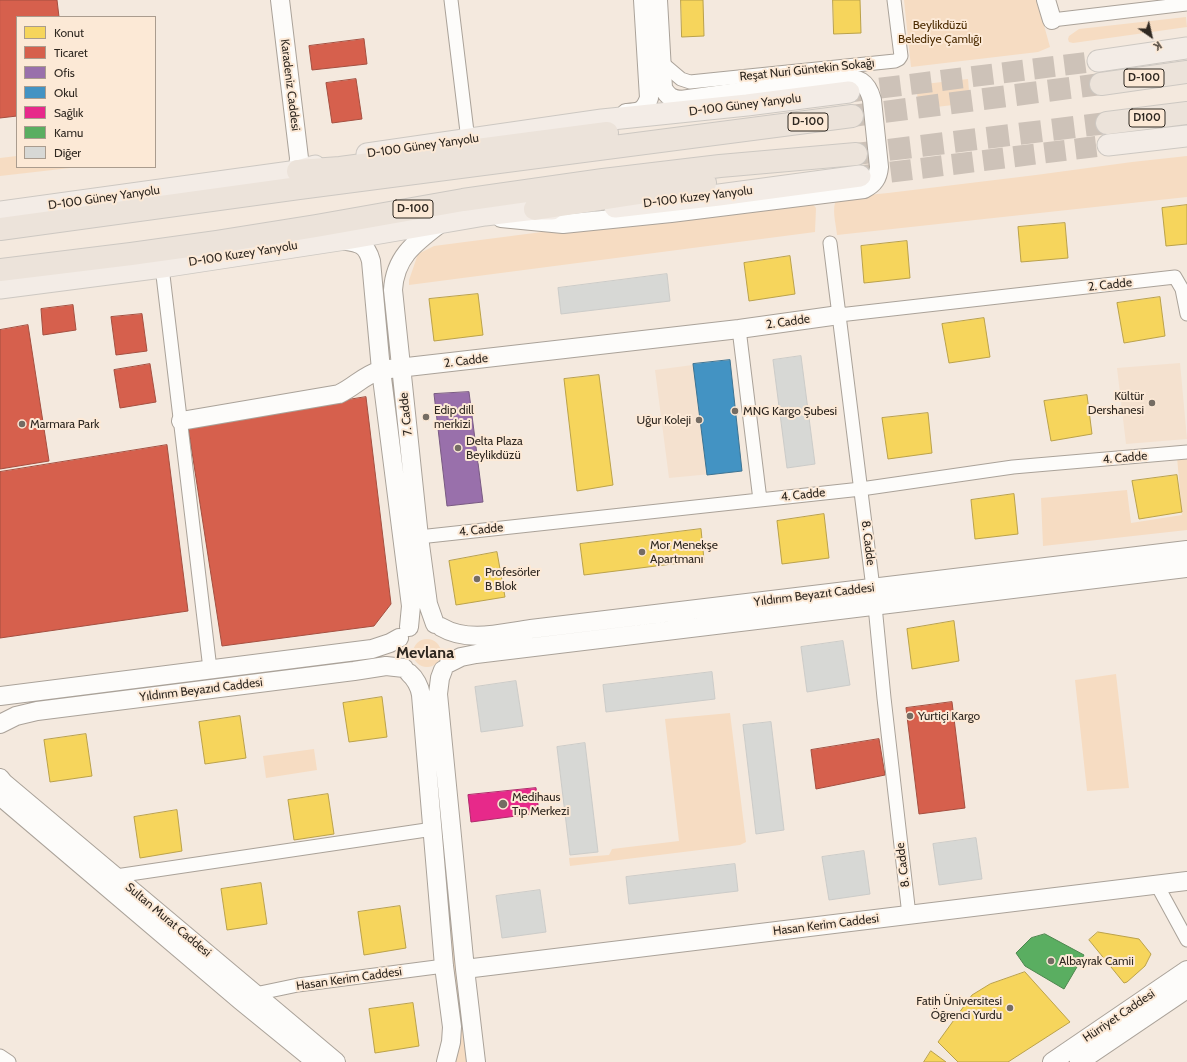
<!DOCTYPE html>
<meta charset="utf-8">
<style>
body{margin:0}
#map{position:relative;width:1187px;height:1062px;overflow:hidden;background:#f4e9de;font-family:Cabin,sans-serif}
canvas{display:block}
.legend{position:absolute;left:16px;top:16px;width:140px;height:152px;box-sizing:border-box;background:#fce9d6;border:1px solid #aa9c8e;margin:0;padding:5px 7px;list-style:none;font-size:12px;color:#2f2821}
.legend li{display:flex;align-items:center;gap:8px;height:20px}
.legend b{width:20px;border:1px solid #aa9c8e}
.north{position:absolute;left:1131px;top:16px;width:40px;height:40px;-webkit-text-stroke:3px #fce9d6;paint-order:stroke;rotate:146deg;font-size:11px;font-weight:700;line-height:16px;text-align:center;color:#2f2821}
.north::after{content:'';display:block;margin:auto;width:14px;height:18px;background:#2f2821;clip-path:polygon(50% 0,100% 100%,50% 72%,0 100%)}
</style>
<div id="map">
<canvas width="1187" height="1062"></canvas>
<ul class="legend">
<li><b style="height:11px;background:#f6d55c"></b>Konut</li>
<li><b style="height:11px;background:#d6604d"></b>Ticaret</li>
<li><b style="height:11px;background:#9970ab"></b>Ofis</li>
<li><b style="height:11px;background:#4393c3"></b>Okul</li>
<li><b style="height:11px;background:#e7298a"></b>Sağlık</li>
<li><b style="height:11px;background:#5aae61"></b>Kamu</li>
<li><b style="height:11px;background:#d7d8d5"></b>Diğer</li>
</ul>
<div class="north">K</div>
</div>
<script>
const g = document.querySelector('canvas').getContext('2d');
g.lineJoin = 'round';
function paint(path, color) { g.fillStyle = color; g.fill(path, 'evenodd'); }
function stroke(path, color, width, dash) { g.strokeStyle = color; g.lineWidth = width; g.lineCap = dash ? 'butt' : 'round'; g.setLineDash(dash || []); g.stroke(path); }
function drawText(font, color, halo, rows, align = 'center') {
  g.font = font + ' Cabin,sans-serif'; g.lineWidth = 4; g.setLineDash([]); g.textBaseline = 'middle'; g.strokeStyle = halo; g.fillStyle = color; for (const [text, x, y, turn = 0] of rows) {
    g.save(); g.translate(x, y); g.rotate((+turn || 0) * Math.PI / 180); g.textAlign = isNaN(turn) ? turn : align; if (halo) g.strokeText(text, 0, 0); g.fillText(text, 0, 0); g.restore();
  }
}
paint(new Path2D(`
 M1180,363L1187,439L1126,444L1117,368Z
 M700,364L742,471L669,478L655,370Z`), '#f4e1cf');
paint(new Path2D(`
 M904,0H1037L1050,47L1038,52L911,67Z
 M1186,17L1187,27L1073,43L1069,42L1068,39L1069,36L1079,29Z
 M968,79L970,103L919,109L916,85Z
 M17,156V167L70,168L0,176V158Z
 M1187,156V197L837,235C836,223 831,208 837,198L888,193L1036,175L1132,162Z
 M811,202L816,208L815,232L409,285V280L418,254L434,246L542,232Z
 M1184,456L1187,459V530L1043,546L1041,498L1127,490L1131,523L1182,515L1177,457Z
 M413 653a14 14 0 1 1 28 0a14 14 0 1 1-28 0Z
 M1116,674L1129,788L1087,791L1075,680Z
 M433,697L469,1062H450L432,785Z
 M730,713L746,842L740,845L570,866L569,858L609,855L612,849L679,841L665,719Z
 M314,749L317,770L266,778L263,756Z`), '#f6dcc2');
const homes = new Path2D(`
 M681,0H703L704,36L682,37Z
 M833,0H860L861,33L834,34Z
 M1187,205V244L1166,246L1162,208Z
 M1065,223L1068,258L1021,262L1018,227Z
 M907,241L910,278L864,283L861,246Z
 M790,256L795,294L749,301L744,263Z
 M478,294L483,335L434,341L429,299Z
 M1160,297L1165,336L1124,343L1117,303Z
 M984,318L990,357L949,363L942,324Z
 M599,375L613,485L577,491L564,379Z
 M1087,395L1092,434L1051,441L1044,401Z
 M928,413L932,453L888,459L882,418Z
 M1177,475L1182,512L1139,519L1132,481Z
 M1014,494L1018,534L975,539L971,500Z
 M824,514L829,558L782,564L777,521Z
 M701,529L704,560L584,575L580,544Z
 M497,552L505,597L456,605L449,561Z
 M954,621L959,661L912,669L907,629Z
 M382,697L387,737L349,742L343,703Z
 M240,716L246,758L205,764L199,722Z
 M86,734L92,776L50,782L44,740Z
 M328,794L334,834L294,840L288,800Z
 M177,810L182,851L140,858L134,817Z
 M261,883L267,924L227,930L221,889Z
 M400,906L406,948L364,955L358,912Z
 M1098,932L1139,939L1151,954L1145,966L1127,982L1124,983L1089,940Z
 M1025,972L1070,1022L1008,1062H958L938,1042L972,995L990,984Z
 M413,1003L419,1046L375,1053L369,1009Z
 M931,1051L946,1062H924Z`);
paint(homes, '#f6d55c');
stroke(homes, '#baa14a', 1);
const shops = new Path2D(`
 M0,0H57L59,17H17V116L0,118Z
 M364,39L367,64L312,70L309,46Z
 M356,79L362,119L332,123L326,83Z
 M73,305L76,330L43,335L41,309Z
 M142,314L147,351L116,355L111,317Z
 M28,325L49,461L0,469V330Z
 M150,364L156,402L120,408L114,370Z
 M366,397L391,604L374,626L222,646L188,426Z
 M167,445L188,611L0,638V472Z
 M952,702L965,808L919,814L906,708Z
 M879,739L885,775L816,789L811,750Z`);
paint(shops, '#d6604d');
stroke(shops, '#a44f40', 1);
const offices = new Path2D(`
 M469,392L483,502L447,506L434,394Z`);
paint(offices, '#9970ab');
stroke(offices, '#795a82', 1);
const schools = new Path2D(`
 M730,360L742,471L707,475L693,364Z`);
paint(schools, '#4393c3');
stroke(schools, '#3d7392', 1);
const health = new Path2D(`
 M536,788L539,813L471,822L468,795Z`);
paint(health, '#e7298a');
stroke(health, '#b0296a', 1);
const public = new Path2D(`
 M1045,934L1084,955L1064,989L1025,966L1016,953L1031,938Z`);
paint(public, '#5aae61');
stroke(public, '#4d864e', 1);
const building = new Path2D(`
 M667,274L670,301L561,314L558,288Z
 M801,356L815,464L787,468L773,360Z
 M843,641L850,685L807,692L801,647Z
 M712,672L715,699L606,712L603,685Z
 M516,681L523,726L481,732L475,687Z
 M771,722L784,830L756,834L743,725Z
 M585,743L598,852L570,855L557,747Z
 M976,838L982,879L939,885L933,844Z
 M864,851L870,894L829,900L822,857Z
 M735,864L738,891L629,904L626,877Z
 M540,890L546,932L502,938L496,896Z`);
paint(building, '#d7d8d5');
stroke(building, '#cbcbc8', 1);
stroke(new Path2D(`
 M849,92L1098,61
 M860,176L1108,145`), '#cdc2b8', 21, [21, 10]);
stroke(new Path2D(`
 M852,116L1101,84
 M856,154L1107,123`), '#cdc2b8', 22, [22, 11]);
const street = new Path2D(`
 M451,0L468,140
 M1052,20L1187,4
 M661,62L681,79L690,82L895,61L899,59L901,56L894,0
 M830,243L873,588
 M162,267L210,669
 M839,315L1175,277L1182,289L1187,314
 M739,329L760,500
 M419,537L861,489L1013,467L1187,452
 M875,606L884,698L909,915
 M116,876L433,829
 M1157,885L1187,940
 M255,994L298,985L444,966
 M0,1056L9,1062`);
const secondary = new Path2D(`
 M280,0L299,158L298,171
 M1046,0L1052,20
 M626,113C639,112 644,112 649,98L643,0
 M501,218L563,224L671,213L864,189C874,184 878,178 879,167L872,100C867,81 859,78 840,78L681,100C672,99 668,97 663,88L658,0
 M340,240C357,243 366,242 371,261L381,370L411,606L409,627
 M181,421L339,394C356,386 362,376 381,370L739,329L839,315
 M435,624L428,604L419,537L393,290C395,256 416,242 442,222
 M441,627C468,643 502,633 531,629L1187,550
 M449,663L461,657L476,654L1187,568
 M443,670L440,678L438,694L465,969L476,1062
 M409,673C415,678 420,687 421,695L444,966L452,1027L451,1042L446,1062
 M0,696L372,649L390,643L399,638
 M0,724L16,716L37,711L354,671L386,666L404,668
 M0,778L4,783L336,1062
 M0,796L241,1001L316,1062
 M465,969L1187,881
 M1052,1062L1187,970
 M1079,1062L1187,989`);
const primary = new Path2D(`
 M1098,61L1187,48
 M1108,145L1187,136
 M367,154L602,120L747,105L849,92
 M615,207L719,195L860,176
 M0,212L298,171L315,166
 M0,288L162,267L339,240L485,215L535,209H552`);
const highway = new Path2D(`
 M1101,84L1187,72
 M1107,123L1187,113
 M298,171L340,168L607,133
 M535,209L705,183
 M0,229L299,188L852,116
 M0,270L131,254L217,242L316,226L463,200L603,180L720,166L856,154`);
stroke(street, '#aaa299', 15);
stroke(secondary, '#aaa299', 20);
stroke(primary, '#cdc8c2', 23);
stroke(highway, '#cdc8c2', 24);
stroke(street, '#fdfcfa', 13);
stroke(secondary, '#fdfcfa', 18);
stroke(primary, '#f3ece6', 21);
stroke(highway, '#ece3da', 22);
for (const [x, y, r, color] of [
 [1152,403,4,"#746c63"],
 [735,411,4,"#746c63"],
 [426,417,4,"#746c63"],
 [699,420,4,"#746c63"],
 [22,424,4,"#746c63"],
 [458,448,4,"#746c63"],
 [642,552,4,"#746c63"],
 [477,579,4,"#746c63"],
 [910,716,4,"#746c63"],
 [503,804,5,"#746c63"],
 [1051,961,4,"#746c63"],
 [1010,1008,4,"#746c63"]
]) { const dot = new Path2D(); dot.arc(x, y, r, 0, 2 * Math.PI); g.fillStyle = color; g.fill(dot); stroke(dot, '#fce9d6', 1.5); }
for (const [x, y, w] of [
 [1144,78,40],
 [1147,118,36],
 [808,122,40],
 [413,209,40]
]) { const box = new Path2D(); box.roundRect(x - w / 2, y - 9, w, 18, 3); g.fillStyle = '#fce9d6'; g.fill(box); stroke(box, '#2f2821', 1); }
drawText('bold 11px', '#2f2821', null, [
 ["D-100",1144,78],
 ["D100",1147,118],
 ["D-100",808,122],
 ["D-100",413,209]
]);
drawText('12px', '#4d2c02', '#fce9d6', [
 ["Beylikdüzü",940,25],
 ["Belediye Çamlığı",940,39]
]);
drawText('12px', '#2f2821', '#fce9d6', [
 ["Reşat Nuri Güntekin Sokağı",807,70,-6],
 ["Karadeniz Caddesi",290,85,83],
 ["D-100 Güney Yanyolu",745,105,-7],
 ["D-100 Güney Yanyolu",423,146,-8],
 ["D-100 Kuzey Yanyolu",698,197,-7],
 ["D-100 Güney Yanyolu",104,198,-8],
 ["D-100 Kuzey Yanyolu",243,254,-9],
 ["2. Cadde",1110,285,-6],
 ["2. Cadde",788,322,-8],
 ["2. Cadde",466,361,-7],
 ["7. Cadde",406,414,-96],
 ["4. Cadde",1125,458,-5],
 ["4. Cadde",803,495,-6],
 ["4. Cadde",481,530,-6],
 ["8. Cadde",868,543,83],
 ["Yıldırım Beyazıt Caddesi",814,595,-7],
 ["Yıldırım Beyazıd Caddesi",201,690,-7],
 ["8. Cadde",903,865,-97],
 ["Sultan Murat Caddesi",168,920,40],
 ["Hasan Kerim Caddesi",826,925,-7],
 ["Hasan Kerim Caddesi",349,979,-8],
 ["Hürriyet Caddesi",1119,1016,-34]
]);
drawText('12px', '#2f2821', '#fce9d6', [
 ["Kültür",1144,396,"right"],
 ["Dershanesi",1144,410,"right"],
 ["Edip dill",434,410],
 ["merkizi",434,424],
 ["MNG Kargo Şubesi",743,411],
 ["Uğur Koleji",691,420,"right"],
 ["Marmara Park",30,424],
 ["Delta Plaza",466,441],
 ["Beylikdüzü",466,455],
 ["Mor Menekşe",650,545],
 ["Apartmanı",650,559],
 ["Profesörler",485,572],
 ["B Blok",485,586],
 ["Yurtiçi Kargo",918,716],
 ["Medihaus",512,797],
 ["Tıp Merkezi",512,811],
 ["Albayrak Camii",1059,961],
 ["Fatih Üniversitesi",1002,1001,"right"],
 ["Öğrenci Yurdu",1002,1015,"right"]
], 'left');
drawText('bold 16px', '#2f2821', '#fce9d6', [
 ["Mevlana",425,653]
]);
</script>
